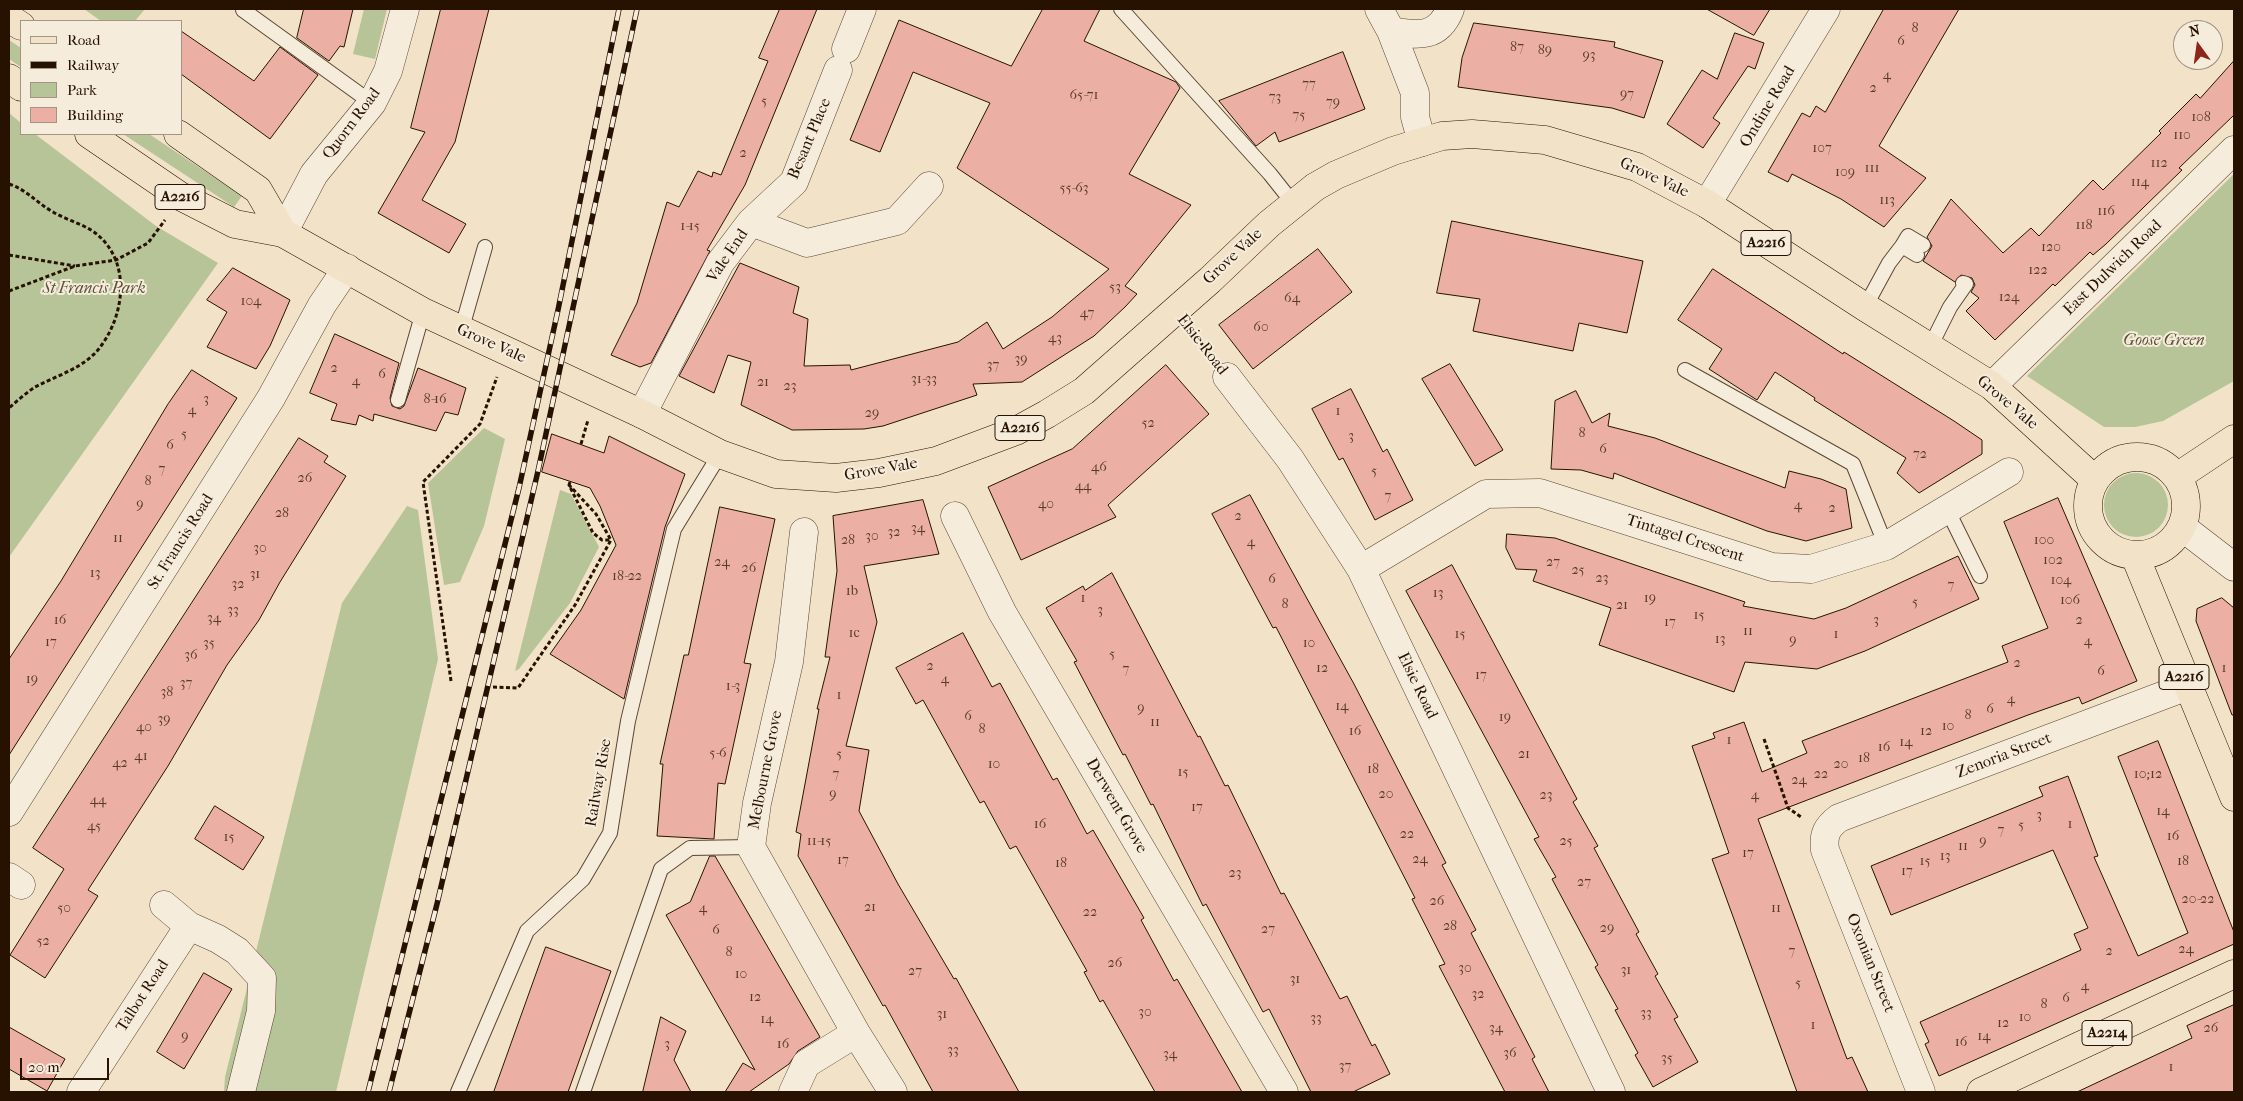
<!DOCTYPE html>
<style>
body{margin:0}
#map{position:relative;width:2243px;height:1101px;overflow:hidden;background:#f1e2c8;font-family:"IM FELL French Canon",serif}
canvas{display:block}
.frame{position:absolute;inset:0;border:10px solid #271201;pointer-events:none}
.legend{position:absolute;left:20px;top:20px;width:162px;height:115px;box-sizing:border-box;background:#f6ecdb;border:1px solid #a39584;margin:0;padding:6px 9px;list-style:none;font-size:15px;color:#271201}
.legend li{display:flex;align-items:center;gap:10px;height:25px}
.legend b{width:25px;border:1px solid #a39584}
.north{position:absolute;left:2173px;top:20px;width:50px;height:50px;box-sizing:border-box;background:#f6ecdb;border:1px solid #a39584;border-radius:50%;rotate:346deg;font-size:14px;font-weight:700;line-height:20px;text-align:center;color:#271201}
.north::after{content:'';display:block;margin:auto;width:18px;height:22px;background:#8f2418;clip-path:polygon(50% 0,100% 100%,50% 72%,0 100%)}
.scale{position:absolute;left:20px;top:1058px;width:89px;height:22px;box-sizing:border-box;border:2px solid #271201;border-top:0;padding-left:6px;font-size:15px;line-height:18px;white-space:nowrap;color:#271201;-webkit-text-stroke:4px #f6ecdb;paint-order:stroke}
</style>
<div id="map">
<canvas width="2243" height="1101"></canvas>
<div class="frame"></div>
<ul class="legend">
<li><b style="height:6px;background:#f1e2c8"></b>Road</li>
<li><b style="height:6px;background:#271201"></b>Railway</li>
<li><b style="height:14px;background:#b7c498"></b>Park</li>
<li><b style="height:14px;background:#ebb0a3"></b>Building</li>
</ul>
<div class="north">N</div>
<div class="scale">20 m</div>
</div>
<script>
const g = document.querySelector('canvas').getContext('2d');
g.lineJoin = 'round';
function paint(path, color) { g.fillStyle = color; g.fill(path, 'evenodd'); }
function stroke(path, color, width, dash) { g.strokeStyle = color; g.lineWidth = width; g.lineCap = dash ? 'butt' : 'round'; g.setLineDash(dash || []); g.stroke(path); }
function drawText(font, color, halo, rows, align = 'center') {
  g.font = font + ' "IM FELL French Canon",serif'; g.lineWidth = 4; g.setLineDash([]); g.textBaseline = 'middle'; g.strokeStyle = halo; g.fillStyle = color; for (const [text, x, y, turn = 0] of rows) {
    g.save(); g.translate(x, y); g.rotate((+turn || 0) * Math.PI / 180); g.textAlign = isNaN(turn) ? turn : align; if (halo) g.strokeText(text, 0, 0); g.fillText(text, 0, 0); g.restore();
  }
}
paint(new Path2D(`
 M84,9H145L135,21H101Z
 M364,9H387L375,59L353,54Z
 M9,40L21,48V67L9,59Z
 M9,113L21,123V134H35L156,226L218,263L9,557Z
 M123,134H149L242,196L234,207Z
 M2234,174V381L2163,421L2135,427H2104L2027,376Z
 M484,428L505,439L484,526L460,582L444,585L428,483Z
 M2104 505a32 32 0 1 1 64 0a32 32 0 1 1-64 0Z
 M560,490L571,494L599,547L570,603L519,669L515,671Z
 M407,506L418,510L438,659L336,1092H224L225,1077L342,603Z`), '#b7c498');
const building = new Path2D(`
 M304,9H353L344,47L340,46L329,61L297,38Z
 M441,9H489L455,142L422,200L466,224L449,253L378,213L425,132L411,128Z
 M780,9H817L745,185L707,250L710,251L651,363L640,367L611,355L637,303L667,202L679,207L698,171L712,177L713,172L721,175L768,61L759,58Z
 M1043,9H1100L1084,41L1176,82L1180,88L1129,174L1191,205L1125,286L1137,294L1125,307L1094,336L1022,382L973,384L977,395L883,426L864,429L792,430L741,405L751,362L728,355L714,393L679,376L740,263L799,287L793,313L808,319L804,366L850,365L851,370L958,342L987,322L1003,349L1052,317L1109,269L957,168L990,103L913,72L880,152L850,140L899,20L1011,66Z
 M1707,9H1770L1754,35Z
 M1884,9H1959L1879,146L1926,178L1884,227L1841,199L1792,174L1788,182L1768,172L1802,113L1810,117L1816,106L1825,112Z
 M1474,23L1615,42L1614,47L1663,61L1644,118L1612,108L1458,87L1462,58Z
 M181,31L254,81L280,47L318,75L270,139L181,74Z
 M1735,33L1764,43L1755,69L1748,66L1713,118L1720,123L1703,148L1667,124L1702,70L1717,79Z
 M1343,52L1365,109L1279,142L1275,132L1256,146L1219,101Z
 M2234,61V115L2179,168L2182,170L2106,244L2093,255L2090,252L2055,286L2053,284L1995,340L1966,311L1979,298L1971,292L1975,285L1972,278L1961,275L1955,282L1923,261L1932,246L1927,237L1951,199L2003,253L2031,228L2039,236L2093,180L2103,190L2161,133L2159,131L2196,94L2200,98Z
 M1452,221L1643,261L1627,333L1579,323L1573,351L1473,331L1480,299L1437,293Z
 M1318,249L1352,292L1253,369L1219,325Z
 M233,268L290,300L270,346L256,369L207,347L227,312L207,300Z
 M1713,269L1843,354L1844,352L1954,421L1982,440V454L1919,493L1897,473L1906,458L1814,400L1815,398L1775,372L1757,400L1709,369L1722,349L1678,320Z
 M335,334L399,363L390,398L392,406L400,409L404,406L418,368L466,388L458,415L445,412L436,431L374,414L373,421L359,415L356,425L331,420L337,404L310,393Z
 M1450,364L1503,450L1475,466L1422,379Z
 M1166,365L1209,414L1108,505L1116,517L1021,560L988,487L1072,449Z
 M192,370L237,398L9,755V659L61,581L168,404Z
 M1351,389L1383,452L1387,449L1413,500L1375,520L1343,458L1339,460L1312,409Z
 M1576,391L1592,423L1610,413L1608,426L1655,438L1785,488L1789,471L1821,479L1846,489L1852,528L1806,541L1767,531L1614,473L1613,479L1581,470L1551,469L1555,401Z
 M552,434L604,453L609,436L685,474L665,527L624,699L550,654L581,610L616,545L600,506L590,488L542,472Z
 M299,438L328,456L324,462L346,476L280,582L259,620L227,665L168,766L88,890L98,896L45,978L10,955L64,869L33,848Z
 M1250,495L1354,684L1446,863L1442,865L1476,930L1471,933L1535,1057L1532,1059L1549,1092H1505L1439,966L1445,964L1412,899L1415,898L1276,627L1273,628L1212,514Z
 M2058,498L2137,681L2082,704L2079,697L2028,715L1758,819L1847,1059L1852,1057L1868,1092H1797L1712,859L1729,853L1692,746L1715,738L1713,733L1744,722L1762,772L1807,753L1802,741L2008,662L2002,646L2048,628L2004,522Z
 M923,500L939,554L864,566L877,622L846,746L869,750L859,811L898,884L954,979L956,978L1019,1092H933L885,1005L883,1006L798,856L801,834L796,832L819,709H817L830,657H825L837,571L833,516Z
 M720,507L775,519L744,663L751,664L725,784L718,783L714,839L657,836L663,764H660L684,655H688Z
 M1507,534L1555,538L1745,602L1743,606L1814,619L1846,608L1958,556L1979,599L1865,651L1817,669L1745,662L1734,692L1599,645L1611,608L1533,581L1537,570L1516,569L1506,548Z
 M1452,565L1577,799L1573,802L1598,846L1594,848L1639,932L1636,934L1658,974L1655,976L1678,1017L1674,1019L1698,1062L1653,1087L1635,1055L1638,1053L1615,1010L1618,1009L1595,967L1598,965L1552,879L1556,877L1534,839L1539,837L1406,591Z
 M1112,573L1198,737L1200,736L1225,786L1228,785L1281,894L1284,893L1340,999L1347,996L1372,1046L1375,1044L1390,1074L1353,1092H1311L1269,1009L1263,1012L1206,904L1203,906L1153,804L1151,805L1125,754L1123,755L1074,662L1077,661L1046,608L1083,586L1085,590Z
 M2222,598L2234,608V715H2232L2196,621L2197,609Z
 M963,633L992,687L1000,683L1053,780L1057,778L1087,834L1093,830L1144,918L1141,920L1174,981L1177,979L1242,1092H1155L1103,1000L1100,1002L1084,972L1087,971L1016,846L1010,849L984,801L980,803L923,700L916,704L896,668Z
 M2158,741L2234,932V944L1939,1076L1925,1044L1929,1042L1920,1022L2081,950L2074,934L2088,928L2053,850L1891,915L1871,866L2043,796L2039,787L2068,776L2098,856L2094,857L2138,956L2188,933L2118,757Z
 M215,806L264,837L243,870L195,839Z
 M710,856H715L820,1037L798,1051L789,1064L749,1092H725L743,1063L755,1070L666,915L690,902Z
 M546,947L611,971L568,1092H494Z
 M204,973L232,989L184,1069L157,1052Z
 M2234,1005V1092H2077L2192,1038L2187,1026Z
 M661,1017L686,1031L674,1060L691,1092H643Z
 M9,1027L65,1059L47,1091L9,1069Z`);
paint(building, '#ebb0a3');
stroke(building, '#271201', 1);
const service = new Path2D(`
 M244,9L243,10L372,103
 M1121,9L1270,174L1293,203
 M1902,246L1908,236L1923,245
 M1865,307L1889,263L1902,246L1917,255
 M461,331L485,247
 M1930,347L1950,307L1966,284L1963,283
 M1685,370L1853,464L1886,546
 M398,400L423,312
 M1947,509L1980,576
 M458,1092L527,931L583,879L610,833L628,721L674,529L720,454
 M583,1092L661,869L690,848L751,847`);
const minor = new Path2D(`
 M1379,9L1391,31L1415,93V117L1422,142
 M1391,31C1418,36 1439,38 1450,9
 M846,49L862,9
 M1707,204L1826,9
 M751,222L794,182L838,70
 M283,233L314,174L372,103L388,71L405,9
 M1227,377L1290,459L1361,569L1611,1092
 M1992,386L2234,150
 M642,414L720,263L751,222L807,243L897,221L929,186
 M955,516L1002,612L1284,1092
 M2182,527L2234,567
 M804,532L789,662L757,803L751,847L856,1033L893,1092
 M1361,569L1486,494L1540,493L1772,567L1811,569L1886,546L2009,472
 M9,812L271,398L322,305L347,268
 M9,877L21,885
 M164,905L189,926L218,939L237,951L262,978L261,1011L241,1092
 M81,1092L189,926
 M793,1092L806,1064L856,1033
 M1921,1092L1825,850C1823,834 1827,827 1839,818L2188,686`);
const primary = new Path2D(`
 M9,18L21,26
 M9,78L21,87
 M89,134L180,196L235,224L283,233L423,312L642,414L720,454L776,474L836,478L879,473L936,461L1016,431L1047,414L1084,391L1210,280L1269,224L1315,187L1336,175L1393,151L1442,136L1472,134L1545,140L1637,167L1707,204L1865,307L1992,386L2095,480
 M178,134L258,190L283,233
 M2088 506a49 49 0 1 1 98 0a49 49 0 1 1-98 0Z
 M2177,477L2234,439
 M2135,556L2234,797
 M1981,1092L2234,974`);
stroke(service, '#5a4633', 16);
stroke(minor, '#5a4633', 29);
stroke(primary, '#271201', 29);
stroke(new Path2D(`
 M9,184C27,190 37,203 53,212C65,219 79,223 91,230C133,257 126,317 97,351C81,369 56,376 35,387C26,393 17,401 9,408
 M9,255L75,266
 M9,291L75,266L116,260L148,243L165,220
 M1192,332L1210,354
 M581,444L588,420
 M570,482L569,485L593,533L602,540H610
 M451,681L423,482L480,424L497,377
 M493,687L518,688L575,605L611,540L596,514L569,485
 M1764,739L1788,808L1801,817`), '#271201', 3, [4, 2.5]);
stroke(service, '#f6ecdb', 14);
stroke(minor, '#f6ecdb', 28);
stroke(primary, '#f1e2c8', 28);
const rail = new Path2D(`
 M368,1092L519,488L558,310L619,9
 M389,1092L437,904L538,471L637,9`);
stroke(rail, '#271201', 5.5);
stroke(rail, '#f6ecdb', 4, [11]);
drawText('14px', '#583a2a', null, [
 ["8",1915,29],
 ["6",1901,42],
 ["87",1517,48],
 ["89",1545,51],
 ["93",1589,56],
 ["4",1887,76],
 ["77",1309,85],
 ["2",1873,89],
 ["97",1627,95],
 ["65-71",1084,96],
 ["73",1275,98],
 ["5",764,102],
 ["79",1333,103],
 ["75",1299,116],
 ["108",2201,118],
 ["110",2182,136],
 ["107",1822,149],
 ["2",743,154],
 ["112",2159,164],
 ["111",1872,169],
 ["109",1845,173],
 ["114",2140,183],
 ["55-63",1074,189],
 ["113",1887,201],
 ["116",2106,212],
 ["118",2084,226],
 ["1-15",690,227],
 ["120",2051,248],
 ["122",2038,271],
 ["53",1115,288],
 ["124",2009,298],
 ["64",1292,299],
 ["104",251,302],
 ["47",1087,314],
 ["60",1261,328],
 ["43",1055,339],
 ["39",1021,360],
 ["37",993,366],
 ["2",334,369],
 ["6",382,375],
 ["31-33",924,380],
 ["4",356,382],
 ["21",763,383],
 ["23",790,387],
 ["3",206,400],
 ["8-16",435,400],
 ["4",192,411],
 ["1",1338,412],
 ["29",872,414],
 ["52",1148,424],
 ["8",1582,434],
 ["5",184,435],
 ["3",1351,437],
 ["6",170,446],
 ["6",1603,450],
 ["72",1920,455],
 ["46",1099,468],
 ["7",162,470],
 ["5",1374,472],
 ["26",305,479],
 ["8",148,482],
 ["44",1083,487],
 ["7",1388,497],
 ["9",140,505],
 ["40",1046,505],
 ["4",1798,506],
 ["2",1832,509],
 ["28",282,514],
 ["2",1238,517],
 ["34",918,529],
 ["32",894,533],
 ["30",872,537],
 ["11",118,539],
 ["28",848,541],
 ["100",2044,541],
 ["4",1251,543],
 ["30",260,549],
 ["102",2053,561],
 ["24",722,563],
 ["27",1553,563],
 ["26",749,569],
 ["25",1578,571],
 ["13",95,574],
 ["31",255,575],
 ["18-22",627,577],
 ["23",1602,579],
 ["6",1272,580],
 ["104",2061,581],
 ["32",238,585],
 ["7",1951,586],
 ["1b",852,592],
 ["13",1438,594],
 ["1",1083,599],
 ["19",1650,599],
 ["106",2070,601],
 ["5",1915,603],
 ["8",1285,605],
 ["21",1622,606],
 ["33",233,611],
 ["3",1100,611],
 ["15",1699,616],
 ["34",214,619],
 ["16",60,621],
 ["3",1876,621],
 ["2",2079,621],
 ["17",1670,623],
 ["11",1748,632],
 ["1c",854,634],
 ["15",1460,635],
 ["1",1836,635],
 ["13",1720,640],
 ["9",1793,641],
 ["4",2088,642],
 ["17",51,643],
 ["35",209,644],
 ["10",1309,644],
 ["5",1112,655],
 ["36",191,656],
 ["2",2017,664],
 ["2",930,667],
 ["12",1322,669],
 ["1",2224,669],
 ["7",1126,670],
 ["6",2101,672],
 ["17",1481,676],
 ["19",32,680],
 ["4",945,680],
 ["37",186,684],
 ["1-3",733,687],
 ["38",167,693],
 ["1",839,696],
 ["4",2011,700],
 ["14",1342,707],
 ["9",1141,709],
 ["6",1990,710],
 ["8",1968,716],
 ["6",968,717],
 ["19",1505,718],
 ["39",164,720],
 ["11",1155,723],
 ["10",1948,727],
 ["40",144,728],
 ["8",982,730],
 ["16",1355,732],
 ["12",1926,732],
 ["1",1729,741],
 ["14",1906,743],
 ["16",1884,748],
 ["5-6",718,754],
 ["5",839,755],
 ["21",1524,755],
 ["41",141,757],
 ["18",1864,759],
 ["42",120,764],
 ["10",994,765],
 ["20",1841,765],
 ["18",1373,770],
 ["15",1183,773],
 ["7",836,775],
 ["22",1821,775],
 ["10;12",2148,775],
 ["24",1799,781],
 ["9",833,795],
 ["20",1386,795],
 ["23",1546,796],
 ["4",1755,796],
 ["44",98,801],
 ["17",1197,808],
 ["14",2163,812],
 ["3",2039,816],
 ["16",1040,825],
 ["1",2070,825],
 ["5",2021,826],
 ["45",94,827],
 ["7",2001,831],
 ["22",1407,835],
 ["16",2173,837],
 ["15",229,838],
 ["11-15",819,842],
 ["25",1566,842],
 ["9",1983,842],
 ["11",1963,847],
 ["17",1748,854],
 ["13",1945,857],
 ["24",1420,860],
 ["17",843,861],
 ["15",1925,862],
 ["18",2183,862],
 ["18",1061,864],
 ["17",1907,872],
 ["23",1235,874],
 ["27",1584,883],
 ["20-22",2198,900],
 ["26",1437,902],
 ["21",870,908],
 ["50",64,909],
 ["4",703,909],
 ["11",1776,909],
 ["22",1090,913],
 ["28",1450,927],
 ["29",1607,929],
 ["27",1268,930],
 ["6",716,931],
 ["52",43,942],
 ["24",2186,950],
 ["7",1792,952],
 ["2",2109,952],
 ["8",729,953],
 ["26",1115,964],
 ["30",1465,969],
 ["31",1626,971],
 ["27",915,972],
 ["10",741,975],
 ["31",1295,980],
 ["5",1798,984],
 ["4",2085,987],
 ["32",1478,995],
 ["12",755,998],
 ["6",2066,999],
 ["8",2044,1005],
 ["30",1145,1013],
 ["33",1646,1014],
 ["31",942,1015],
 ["10",2025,1018],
 ["33",1316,1019],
 ["14",767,1020],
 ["12",2003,1024],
 ["1",1813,1026],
 ["34",1496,1029],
 ["26",2211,1029],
 ["9",185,1037],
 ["14",1984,1037],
 ["16",1961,1043],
 ["3",667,1045],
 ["16",783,1045],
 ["33",953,1051],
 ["36",1510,1054],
 ["34",1170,1055],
 ["35",1667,1059],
 ["37",1345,1067],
 ["1",2171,1068]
]);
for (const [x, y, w] of [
 [180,197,50],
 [1766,243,50],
 [1020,428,50],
 [2184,677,50],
 [2107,1033,50]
]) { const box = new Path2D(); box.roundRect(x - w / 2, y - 12.5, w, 25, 4); g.fillStyle = '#f6ecdb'; g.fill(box); stroke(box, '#271201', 1); }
drawText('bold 15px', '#271201', null, [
 ["A2216",180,197],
 ["A2216",1766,243],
 ["A2216",1020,428],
 ["A2216",2184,677],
 ["A2214",2107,1033]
]);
drawText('16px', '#271201', '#f6ecdb', [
 ["Ondine Road",1768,107,-59],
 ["Quorn Road",352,124,-53],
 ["Besant Place",810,139,-67],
 ["Grove Vale",1654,178,25],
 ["Vale End",728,256,-56],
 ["Grove Vale",1233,257,-43],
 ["East Dulwich Road",2113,268,-44],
 ["Grove Vale",491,344,24],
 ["Elsie Road",1202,345,52],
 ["Grove Vale",2007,403,40],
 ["Grove Vale",881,470,-10],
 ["Tintagel Crescent",1685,539,18],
 ["St. Francis Road",181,542,-58],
 ["Elsie Road",1417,686,64],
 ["Zenoria Street",2004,756,-21],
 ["Melbourne Grove",766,770,-79],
 ["Railway Rise",599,783,-80],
 ["Derwent Grove",1116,806,60],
 ["Oxonian Street",1870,963,68],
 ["Talbot Road",143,996,-57]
]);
drawText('italic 16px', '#595036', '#f6ecdb', [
 ["St Francis Park",94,289],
 ["Goose Green",2164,341]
]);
</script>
